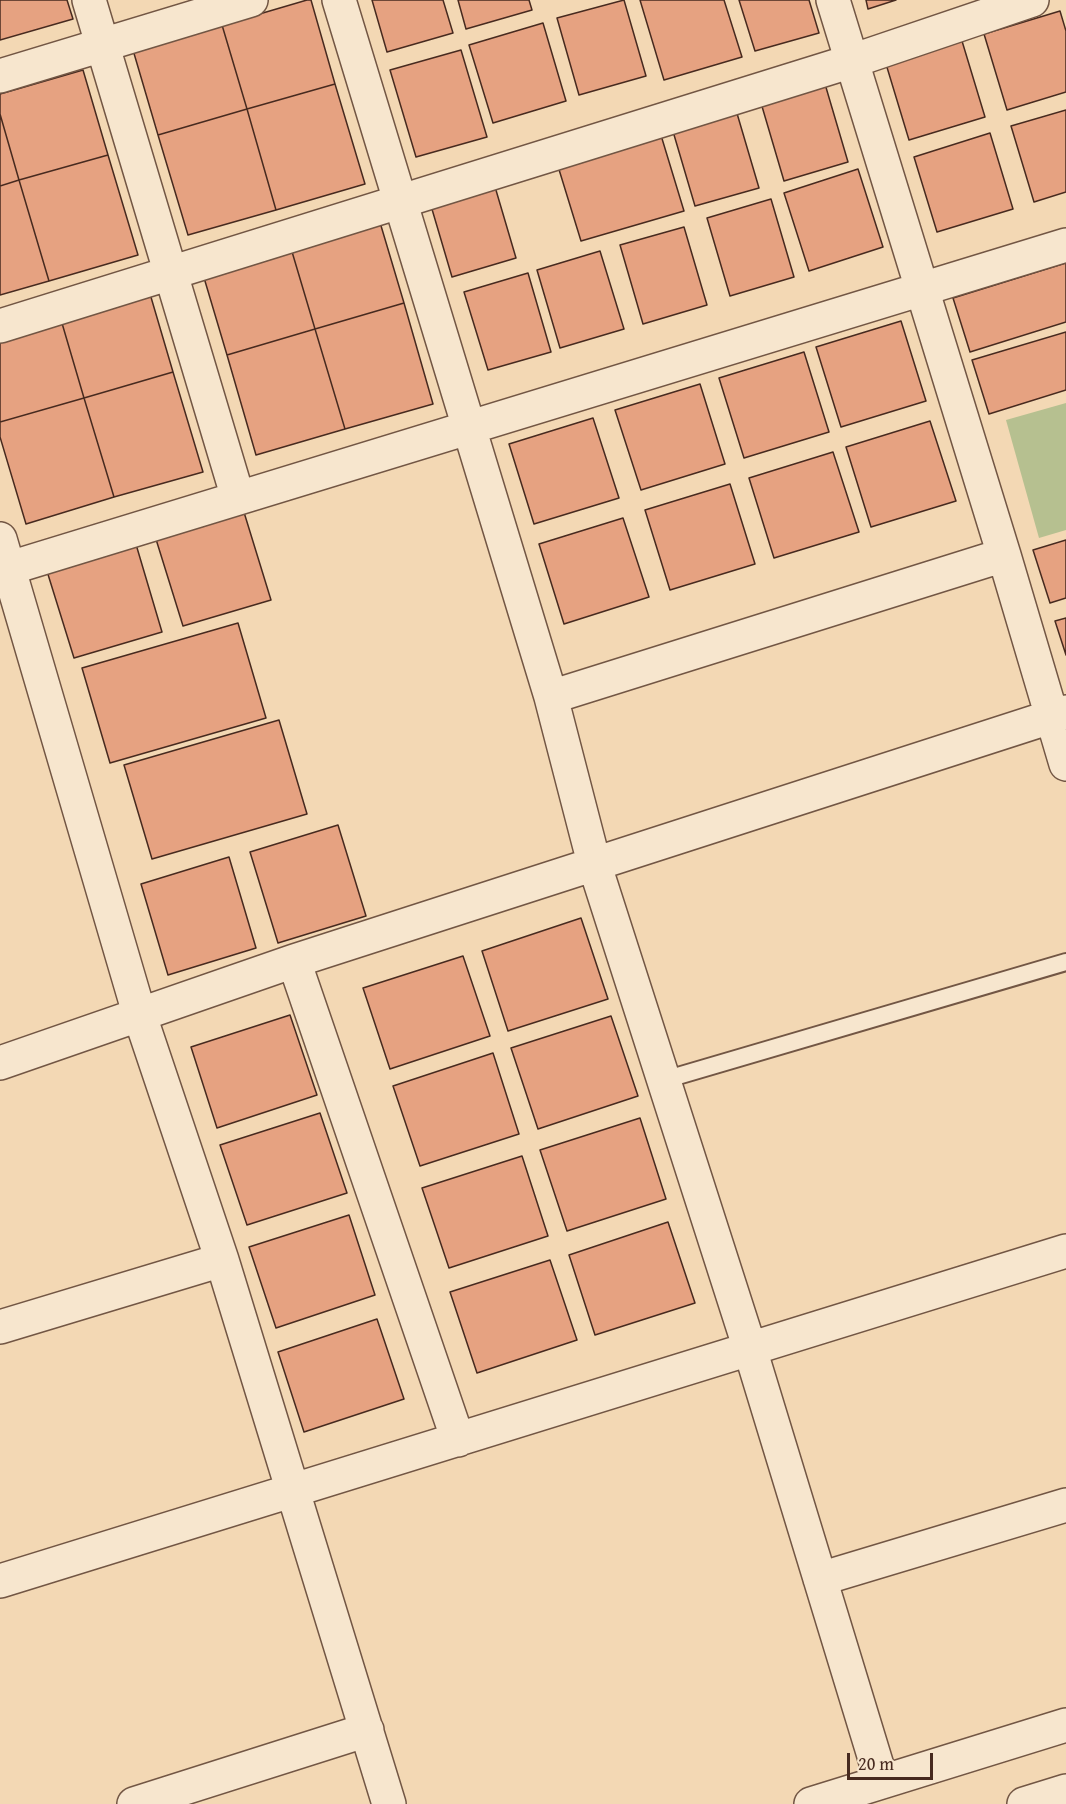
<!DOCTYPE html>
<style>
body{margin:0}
#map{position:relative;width:1066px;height:1804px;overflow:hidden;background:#f3d8b4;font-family:"Gentium Book Plus",serif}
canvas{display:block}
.scale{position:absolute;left:847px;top:1753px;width:86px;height:27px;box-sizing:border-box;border:3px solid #472a1f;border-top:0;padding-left:8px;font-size:18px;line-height:21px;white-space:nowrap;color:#472a1f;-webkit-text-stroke:4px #f7e6ce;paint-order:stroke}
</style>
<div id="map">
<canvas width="1066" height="1804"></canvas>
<div class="scale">20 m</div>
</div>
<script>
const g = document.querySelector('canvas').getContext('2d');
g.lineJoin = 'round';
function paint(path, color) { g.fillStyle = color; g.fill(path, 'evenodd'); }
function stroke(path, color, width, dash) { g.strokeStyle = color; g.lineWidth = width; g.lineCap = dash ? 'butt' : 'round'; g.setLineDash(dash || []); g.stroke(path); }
paint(new Path2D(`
 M1066,403V530L1039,538L1006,420Z`), '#b6c090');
const building = new Path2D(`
 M0,0H67L73,19L0,40Z
 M307,0H311L335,84L247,109L222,25Z
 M372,0H443L453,33L387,52Z
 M458,0H529L532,10L466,29Z
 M624,0L646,76L579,95L557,18Z
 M640,0H724L742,57L664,80Z
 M739,0H809L819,33L755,51Z
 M866,0H896L868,9Z
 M1060,11L1066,31V92L1007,110L984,34Z
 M543,23L566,101L493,123L469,45Z
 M222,25L247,109L158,135L133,50Z
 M962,41L985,117L909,140L886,64Z
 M461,50L487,137L416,157L390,70Z
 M83,70L108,155L19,180L0,114V94Z
 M335,84L365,184L276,210L247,109Z
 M825,84L848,162L784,181L761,103Z
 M247,109L276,210L188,235L158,135Z
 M736,110L759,188L695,206L672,128Z
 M1066,110V192L1034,202L1011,126Z
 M0,114L19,180L0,186Z
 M660,132L684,211L581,241L557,163Z
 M990,133L1013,209L937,232L914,157Z
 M108,155L138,255L49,281L19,180Z
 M858,169L883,247L809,271L784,193Z
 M19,180L49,281L0,295V186Z
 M493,180L516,258L452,277L429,199Z
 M771,199L794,277L730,296L707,218Z
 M379,219L404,303L315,329L290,245Z
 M684,227L707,305L643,324L620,245Z
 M290,245L315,329L227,355L202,271Z
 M600,251L624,329L560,348L537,270Z
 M1066,263V322L970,352L953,298Z
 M528,273L551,352L488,370L464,292Z
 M148,287L173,372L84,398L59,313Z
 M404,303L433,404L345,429L315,329Z
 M59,313L84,398L0,422V330Z
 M901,321L926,401L841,427L816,347Z
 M315,329L345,429L256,455L227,355Z
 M1066,332V390L989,414L972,360Z
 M804,352L829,432L744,458L719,378Z
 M173,372L203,472L114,497L84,398Z
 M700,384L725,464L641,490L615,410Z
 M84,398L114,497L26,524L0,437V422Z
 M593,418L619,498L534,524L509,444Z
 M930,421L956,501L871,527L846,447Z
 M833,452L859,532L774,558L749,478Z
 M730,484L755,564L670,590L645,510Z
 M243,509L271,600L183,626L155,536Z
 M623,518L649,597L564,624L539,544Z
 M1066,540V598L1050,603L1033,550Z
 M135,541L162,632L74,658L46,568Z
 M1066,618V655L1055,621Z
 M238,623L266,718L110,763L82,668Z
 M279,720L307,814L152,859L124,765Z
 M338,825L366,916L278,943L250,852Z
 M229,857L256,948L168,975L141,884Z
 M581,918L608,999L508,1031L482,951Z
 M463,956L490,1036L390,1069L363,988Z
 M290,1015L317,1095L217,1128L191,1047Z
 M611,1016L638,1096L538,1129L511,1048Z
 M493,1053L519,1134L420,1166L393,1086Z
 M320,1113L347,1193L247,1225L220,1145Z
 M640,1118L666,1199L567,1231L540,1150Z
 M522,1156L548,1236L449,1268L422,1188Z
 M349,1215L375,1295L276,1328L249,1247Z
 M668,1222L695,1303L595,1335L569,1255Z
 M550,1260L577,1340L477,1373L450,1292Z
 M377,1319L404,1399L304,1432L278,1352Z`);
paint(building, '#e6a281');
stroke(building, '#472a1f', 1.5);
const lane = new Path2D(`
 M664,1080L1066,962`);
const street = new Path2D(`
 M89,0L238,498
 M339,0L551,697L594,863L750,1349L882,1782
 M833,0L1004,555L1066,764
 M0,76L251,0
 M0,326L852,61L1032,0
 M0,539L139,1013L222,1260L389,1804
 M0,571L1066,245
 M551,697L1004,555
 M294,961L458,1440
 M0,1063L294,961L1066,712
 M0,1327L222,1260
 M820,1579L1066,1505
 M0,1581L1066,1251
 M134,1804L367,1730
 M811,1804L1066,1725
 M1024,1804L1066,1791`);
stroke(lane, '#725644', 20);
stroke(street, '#725644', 36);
stroke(lane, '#f7e6ce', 16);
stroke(street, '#f7e6ce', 33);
</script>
